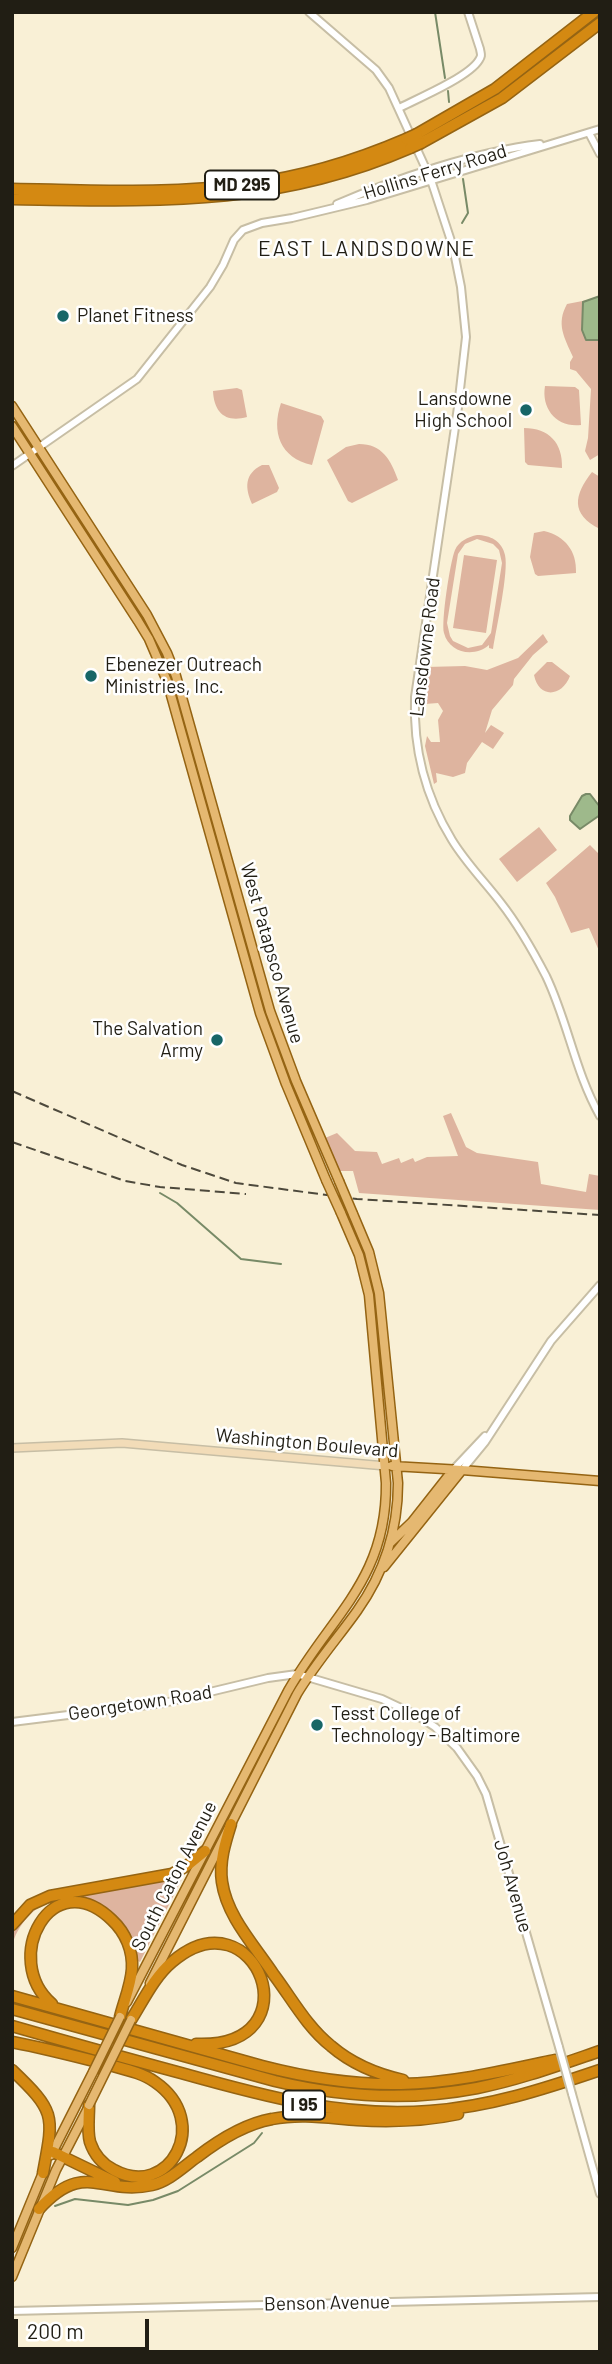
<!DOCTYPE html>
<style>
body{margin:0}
#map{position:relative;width:612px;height:2364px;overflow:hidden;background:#f9f0d6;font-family:Barlow,sans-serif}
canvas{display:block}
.frame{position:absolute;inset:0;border:14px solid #211e14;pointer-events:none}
.scale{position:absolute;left:14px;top:2319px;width:135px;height:32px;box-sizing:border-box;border:4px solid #211e14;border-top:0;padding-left:9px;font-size:21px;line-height:24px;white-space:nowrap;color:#211e14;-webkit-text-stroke:5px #fff;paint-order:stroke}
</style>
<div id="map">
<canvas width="612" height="2364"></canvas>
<div class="frame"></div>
<div class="scale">200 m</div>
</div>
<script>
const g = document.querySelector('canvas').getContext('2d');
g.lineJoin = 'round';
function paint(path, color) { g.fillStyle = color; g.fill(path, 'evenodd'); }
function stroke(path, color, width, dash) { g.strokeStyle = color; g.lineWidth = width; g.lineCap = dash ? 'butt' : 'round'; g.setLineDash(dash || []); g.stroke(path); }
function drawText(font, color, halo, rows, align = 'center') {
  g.font = font + ' Barlow,sans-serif'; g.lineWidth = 5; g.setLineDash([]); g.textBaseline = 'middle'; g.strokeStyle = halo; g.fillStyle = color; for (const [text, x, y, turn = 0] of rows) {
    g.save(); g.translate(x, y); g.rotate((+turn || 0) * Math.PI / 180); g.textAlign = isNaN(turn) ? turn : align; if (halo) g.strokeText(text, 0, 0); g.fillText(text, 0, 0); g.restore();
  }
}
paint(new Path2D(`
 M600,281V454L590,460L585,451L588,438L591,389L576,371L570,369V362L573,357C564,337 556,324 567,304L598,298Z
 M545,386L575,387L579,390L581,425C557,428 541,409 545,386Z
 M237,388L242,390L247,417C226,423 214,413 213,391Z
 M281,403L321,416L324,421L312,465C280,458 271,432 281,403Z
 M524,428C549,428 563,443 562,468L528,465L525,462Z
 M359,444C382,444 391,460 398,480L352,503L348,501L327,460L346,447Z
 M262,465H269L279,488L277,492L252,504C245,488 244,474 262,465Z
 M592,472L600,477V529C570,514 574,495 592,472Z
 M544,531C565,536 577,551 576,573L538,576L535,574L530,557L534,533Z
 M477,535C490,535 502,541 505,555C509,572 496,629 493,649L489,648V645C474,658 449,653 444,633C441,622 450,562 455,550C459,541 468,537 477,535ZM477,539L493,544L499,550L502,563L491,633L482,645L468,648L453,641L450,636L447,623L458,554L465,544Z
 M464,555L497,560L486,633L453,628Z
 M543,634L548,642L533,655L514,679L513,685L492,710L485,733L491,725L504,733L493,749L482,742L467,763L465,773L453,777L436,773L437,782L434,784L425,746L427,736L431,742H440L438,720L443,711L438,703L425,704L426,667L465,666L487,670L518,658Z
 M547,662H552L570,676C562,697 539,699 534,675Z
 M539,827L557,850L517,882L499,859Z
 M590,845L600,855V953L589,928L571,933L555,897L546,883Z
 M451,1113L466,1147L477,1153L538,1162L541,1184L586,1192L589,1174L600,1176V1210L359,1193L353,1171H339L325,1138L337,1133L355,1151L377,1152L382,1164L399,1158L401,1163L413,1158L415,1162L427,1157L458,1156L443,1116Z
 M180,1873L184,1875L140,1962L136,1960L125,1929C108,1920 90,1906 71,1901C45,1892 16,1923 12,1947V1929L38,1903Z`), '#deb49f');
const water = new Path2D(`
 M600,296V340H586L582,330L583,302Z
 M586,794H590L600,807V815L580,829L570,820V816L582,796Z`);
paint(water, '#9eb98b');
stroke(water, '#788a67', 2);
stroke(new Path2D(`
 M435,12L445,78
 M448,91L449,102
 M462,223L468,213L463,179
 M160,1193L177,1203L241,1259L281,1264
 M55,2206L75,2199L128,2205L153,2200L178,2191L254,2143L262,2133`), '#788a67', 2);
const tertiary = new Path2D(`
 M309,12L376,70L389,88L431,180L453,247L461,287L466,337L458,407L415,697C413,748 425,796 452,840C466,863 485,882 501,903C519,926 533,951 546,976C568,1022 575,1072 600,1116
 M399,108C417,99 469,77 479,60C482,55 481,55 480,49L468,12
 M589,133L600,154
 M337,204C397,178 475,152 540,144
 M12,466L137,379L210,287L223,265L234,240L243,230L262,223L292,218L367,200L600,129
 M453,1470L485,1436
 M462,1470L485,1442L551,1341L600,1285
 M12,1722L164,1703L268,1678L297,1674L382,1699L418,1716L435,1727L457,1748L477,1776L486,1794L559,2047
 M572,2094L600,2194
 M12,2311L600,2297`);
const secondary = new Path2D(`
 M12,1448L122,1443L386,1466`);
const primary = new Path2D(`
 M12,406L147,615L167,653L176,676L270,1011L296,1081L339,1181
 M12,426L138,621L149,639L167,681L260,1013L286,1084L326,1180
 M392,1466L462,1470L600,1481
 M390,1543L412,1522L453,1470
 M384,1567L462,1470
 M150,1983L297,1694C315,1664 337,1639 357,1611C384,1573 398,1529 398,1483L379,1293L369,1252L353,1214
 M127,2002L288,1691C331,1615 387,1580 386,1483L369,1295L359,1255L341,1213
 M51,2155L93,2072
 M12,2248L44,2170
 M12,2277L56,2170L88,2108`);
const motorway = new Path2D(`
 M417,134L495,89L594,12
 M421,143L502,98L600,23
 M12,189C90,190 169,195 247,184C302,177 355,161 406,139
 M12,199C156,201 274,207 410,148
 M231,1824C225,1843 219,1862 222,1882C227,1917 255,1946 274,1975C292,1999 307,2027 331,2046C352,2064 376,2074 403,2080
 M12,1925L30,1905L50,1896L172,1874L188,1865L205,1851
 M12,1996L262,2066C308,2078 354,2085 401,2084C453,2083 504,2071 555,2060
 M52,2004C0,1959 52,1862 112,1920C126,1933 133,1951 132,1969C131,1985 124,2001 120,2017
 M12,2009L275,2081C341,2097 409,2101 477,2088C518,2080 559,2065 600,2051
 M131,2020C143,2001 154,1977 172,1962C256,1890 317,2049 196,2044
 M12,2026C68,2042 125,2058 181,2073C263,2096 343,2118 430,2111C489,2107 544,2089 600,2070
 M12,2042C44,2048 75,2056 106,2064C123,2069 141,2072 155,2082C213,2122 169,2200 114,2170C102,2164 94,2154 90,2142C87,2131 89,2117 89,2105
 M12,2070C56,2112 54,2115 43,2173
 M53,2152L115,2182
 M39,2209C85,2159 101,2196 152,2185C169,2181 183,2167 197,2157C219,2140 244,2124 272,2119C301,2113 329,2118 357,2120C391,2122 425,2121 458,2114`);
stroke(tertiary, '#c7bea5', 10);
stroke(secondary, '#c7bea5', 10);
stroke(primary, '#956413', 11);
stroke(motorway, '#956413', 13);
stroke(tertiary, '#fff', 6);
stroke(secondary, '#f2dcb8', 7);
stroke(primary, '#e5b871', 8);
stroke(motorway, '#d48912', 10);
stroke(new Path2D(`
 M12,1091L182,1165L236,1183L357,1199L600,1215
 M12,1142L125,1181L160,1187L246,1194`), '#4d493c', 2, [10, 5]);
const tertiaryBridge = new Path2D(`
 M559,2047L572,2094`);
const primaryBridge = new Path2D(`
 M326,1180L341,1213
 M339,1181L353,1214
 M93,2072L120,2017
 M89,2105L131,2020`);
const motorwayBridge = new Path2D(`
 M406,139L417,134
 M410,148L421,143`);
stroke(tertiaryBridge, '#c7bea5', 10, []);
stroke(primaryBridge, '#956413', 11, []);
stroke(motorwayBridge, '#956413', 13, []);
stroke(tertiaryBridge, '#fff', 6);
stroke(primaryBridge, '#e5b871', 8);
stroke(motorwayBridge, '#d48912', 10);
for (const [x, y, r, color] of [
 [63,316,7,"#176667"],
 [526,410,7,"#176667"],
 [91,676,7,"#176667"],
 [217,1040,7,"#176667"],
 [317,1725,7,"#176667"]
]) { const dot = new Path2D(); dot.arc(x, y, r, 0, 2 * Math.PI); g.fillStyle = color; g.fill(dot); stroke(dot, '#fff', 2.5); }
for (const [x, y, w] of [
 [242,185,74],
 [304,2105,42]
]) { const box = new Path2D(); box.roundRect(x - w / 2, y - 14.5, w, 29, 5); g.fillStyle = '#fff'; g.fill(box); stroke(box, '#211e14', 2); }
drawText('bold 18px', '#211e14', null, [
 ["MD 295",242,185],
 ["I 95",304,2105]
]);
drawText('19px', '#211e14', '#fff', [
 ["Hollins Ferry Road",435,172,-17],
 ["Lansdowne Road",425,647,-83],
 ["West Patapsco Avenue",272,953,74],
 ["Washington Boulevard",307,1443,5],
 ["Georgetown Road",140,1703,-9],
 ["South Caton Avenue",174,1876,-63],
 ["Joh Avenue",513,1886,74],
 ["Benson Avenue",327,2303,-1]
]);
drawText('19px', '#211e14', '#fff', [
 ["Planet Fitness",77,316],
 ["Lansdowne",512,399,"right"],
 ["High School",512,421,"right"],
 ["Ebenezer Outreach",105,665],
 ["Ministries, Inc.",105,687],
 ["The Salvation",203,1029,"right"],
 ["Army",203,1051,"right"],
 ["Tesst College of",331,1714],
 ["Technology - Baltimore",331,1736]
], 'left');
g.letterSpacing = '2px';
drawText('21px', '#211e14', '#fff', [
 ["EAST LANDSDOWNE",367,249]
]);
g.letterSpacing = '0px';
</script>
